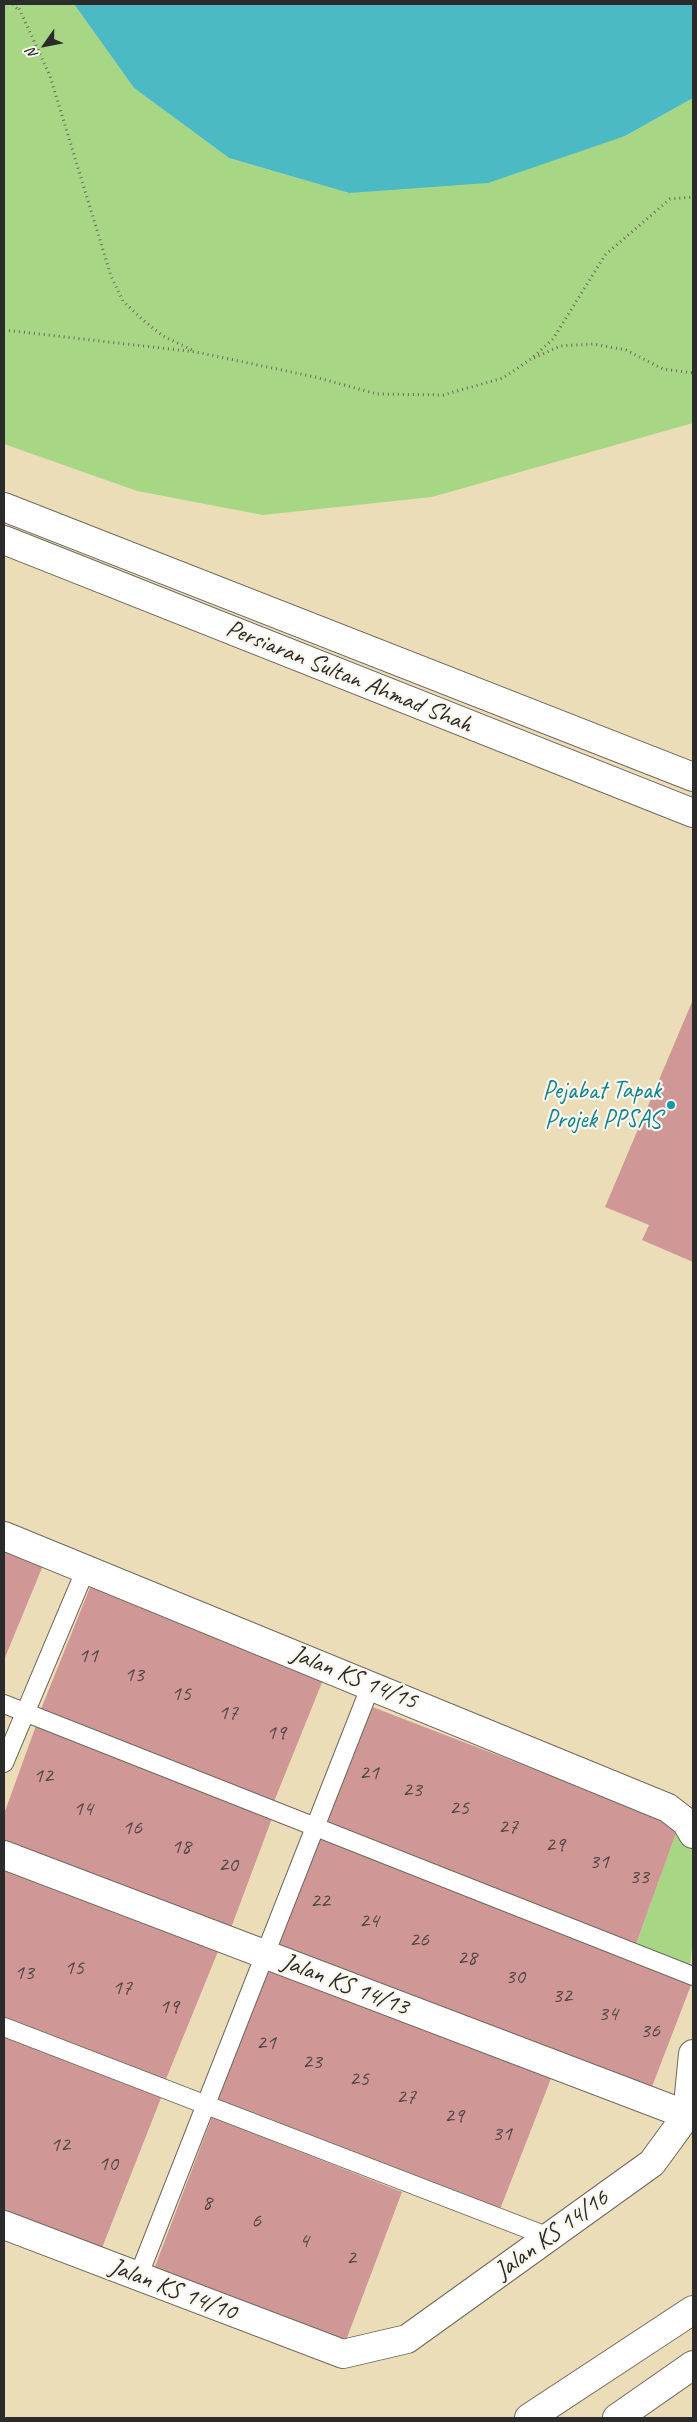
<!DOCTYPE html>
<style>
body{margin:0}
#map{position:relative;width:697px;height:2422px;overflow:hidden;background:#ecddb9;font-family:Caveat,sans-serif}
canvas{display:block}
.frame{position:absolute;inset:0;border:5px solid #2b2b2b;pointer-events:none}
.north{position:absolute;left:20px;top:20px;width:50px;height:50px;-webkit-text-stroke:4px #fbf7ec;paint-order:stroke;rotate:237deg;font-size:14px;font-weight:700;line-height:20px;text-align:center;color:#2b2b2b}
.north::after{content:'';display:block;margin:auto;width:18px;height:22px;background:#2b2b2b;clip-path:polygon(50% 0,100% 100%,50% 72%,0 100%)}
</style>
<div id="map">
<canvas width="697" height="2422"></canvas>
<div class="frame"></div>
<div class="north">N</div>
</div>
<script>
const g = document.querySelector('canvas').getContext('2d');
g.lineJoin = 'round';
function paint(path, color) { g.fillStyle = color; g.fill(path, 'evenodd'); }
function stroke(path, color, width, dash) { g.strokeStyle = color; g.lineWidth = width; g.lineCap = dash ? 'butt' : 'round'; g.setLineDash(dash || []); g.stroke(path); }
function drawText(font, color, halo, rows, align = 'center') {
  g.font = font + ' Caveat,sans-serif'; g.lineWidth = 4.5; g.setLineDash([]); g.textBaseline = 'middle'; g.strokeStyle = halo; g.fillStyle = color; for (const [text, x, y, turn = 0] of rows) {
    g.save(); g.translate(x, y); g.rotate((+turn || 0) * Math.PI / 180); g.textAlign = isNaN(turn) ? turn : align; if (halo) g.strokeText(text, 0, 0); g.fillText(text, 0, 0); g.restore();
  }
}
paint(new Path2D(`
 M4,4H74L134,88L229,158L349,193L625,136L693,98V423L432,497L263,515L137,491L4,444Z
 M679,1825L693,1851V1940L690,1965L636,1944Z`), '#a7d785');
paint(new Path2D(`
 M74,4H693V98L625,136L488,183L349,193L229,158L134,88Z`), '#4cbac4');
paint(new Path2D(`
 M692,1002H693V1262L642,1240L649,1225L605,1207Z
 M4,1547L44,1563L4,1660Z
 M91,1585L323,1680L273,1804L41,1709Z
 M370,1706L679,1825L636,1944L325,1823Z
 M38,1720L274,1813L228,1936L4,1848V1814Z
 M319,1833L693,1980L648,2097L274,1952Z
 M4,1860L219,1949L164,2084L4,2018Z
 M269,1965L552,2076L499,2212L216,2102Z
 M4,2037L161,2098L102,2248L4,2210Z
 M212,2117L402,2192L345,2343L154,2269Z`), '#cf9897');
const service = new Path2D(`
 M4,1704L693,1976
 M4,1763L85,1571
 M4,2027L549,2237
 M138,2277L371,1685`);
const minor = new Path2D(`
 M4,507L693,777
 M4,540L693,813
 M4,1536L668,1808L686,1822L693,1834
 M4,1855L687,2115
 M4,2225L343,2354L407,2339L652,2163L687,2115L693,2054`);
const tertiary = new Path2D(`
 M529,2418L693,2310
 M617,2418L693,2365`);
stroke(service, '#6f695d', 20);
stroke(minor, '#6f695d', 30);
stroke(tertiary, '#6f695d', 30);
stroke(new Path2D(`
 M13,4L19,11
 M17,4L50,76L111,276L123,301L143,320L163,336L192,350
 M4,330L196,352L315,377L377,394L443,395L503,378L531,359L553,339L605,255L670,199L693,197
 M534,358L560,346L593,344L626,350L663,369L693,373`), '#6f695d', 3, [1, 4]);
stroke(service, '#fff', 18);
stroke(minor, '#fff', 28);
stroke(tertiary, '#fff', 28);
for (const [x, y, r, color] of [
 [671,1105,5,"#0f9aa8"]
]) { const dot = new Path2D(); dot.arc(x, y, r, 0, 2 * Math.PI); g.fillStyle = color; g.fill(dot); stroke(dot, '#fbf7ec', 2); }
drawText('22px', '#544646', null, [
 ["11",88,1656],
 ["13",134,1675],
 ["15",181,1694],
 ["17",228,1713],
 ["19",276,1733],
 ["21",369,1773],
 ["12",43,1776],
 ["23",412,1790],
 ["25",459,1808],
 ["14",83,1809],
 ["27",508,1827],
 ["16",132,1828],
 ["29",555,1845],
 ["18",181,1847],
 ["31",599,1862],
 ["20",228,1865],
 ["33",639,1877],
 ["22",320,1901],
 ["24",369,1921],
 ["26",419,1940],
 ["28",467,1958],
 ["15",74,1968],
 ["13",24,1973],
 ["30",515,1977],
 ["17",122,1988],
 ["32",562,1996],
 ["19",169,2007],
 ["34",608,2014],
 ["36",650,2031],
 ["21",266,2043],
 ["23",312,2062],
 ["25",359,2079],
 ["27",406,2097],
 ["29",454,2116],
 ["31",502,2134],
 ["12",60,2145],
 ["10",108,2164],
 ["8",207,2203],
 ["6",256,2221],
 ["4",304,2241],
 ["2",351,2258]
]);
drawText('25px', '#2b2b2b', '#fbf7ec', [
 ["Persiaran Sultan Ahmad Shah",349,677,22],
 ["Jalan KS 14/15",354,1678,22],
 ["Jalan KS 14/13",345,1985,21],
 ["Jalan KS 14/16",552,2235,-36],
 ["Jalan KS 14/10",173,2290,21]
]);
drawText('25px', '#0d838f', '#fbf7ec', [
 ["Pejabat Tapak",661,1091],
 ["Projek PPSAS",661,1120]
], 'right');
</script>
